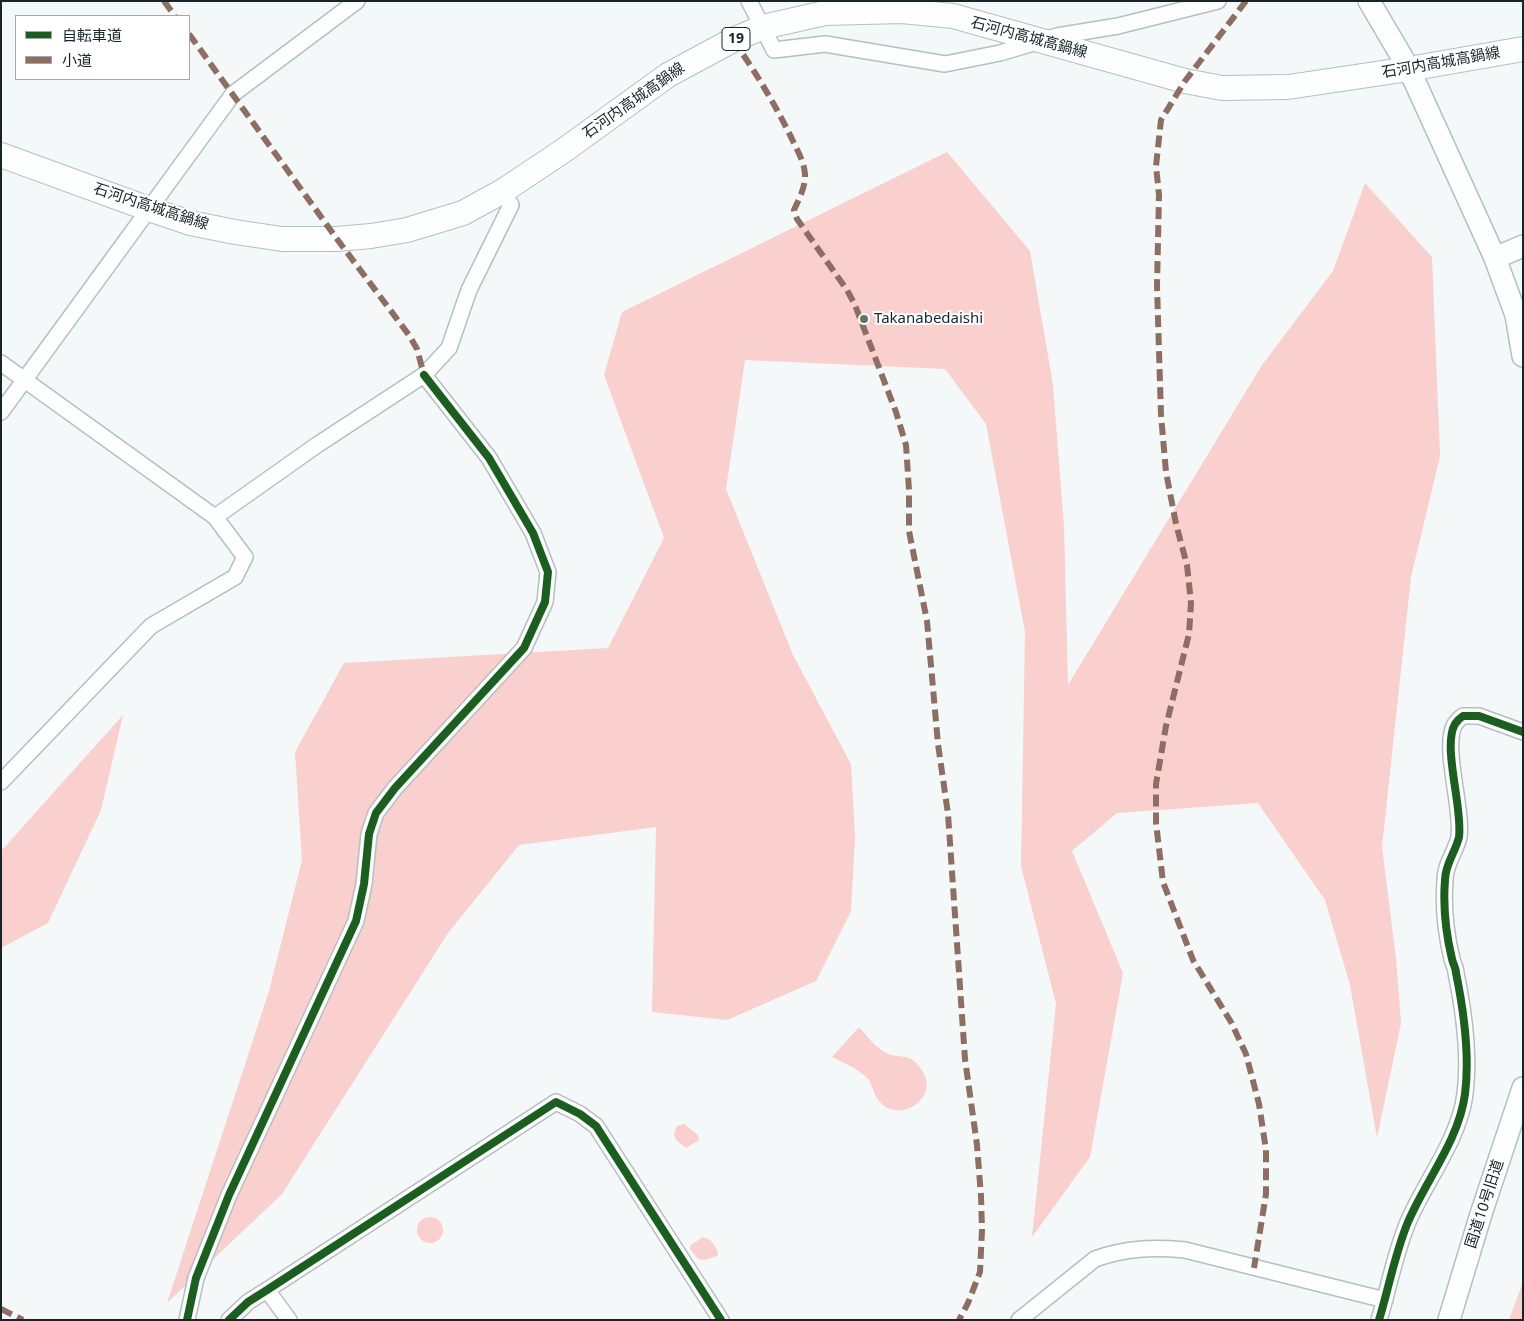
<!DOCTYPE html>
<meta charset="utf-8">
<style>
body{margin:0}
#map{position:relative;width:1524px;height:1321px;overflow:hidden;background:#f4f8f9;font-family:"Noto Sans","Noto Sans JP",sans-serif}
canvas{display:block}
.frame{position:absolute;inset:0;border:2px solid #14262a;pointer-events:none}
.legend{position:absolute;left:15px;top:15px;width:175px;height:65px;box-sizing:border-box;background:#fff;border:1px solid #a1a8aa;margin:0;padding:6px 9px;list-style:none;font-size:15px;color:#14262a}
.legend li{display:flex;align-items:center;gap:10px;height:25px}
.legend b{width:25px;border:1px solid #a1a8aa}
</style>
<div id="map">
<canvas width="1524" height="1321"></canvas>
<div class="frame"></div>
<ul class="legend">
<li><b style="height:6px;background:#1b5e20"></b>自転車道</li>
<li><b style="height:6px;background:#8d6e63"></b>小道</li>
</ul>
</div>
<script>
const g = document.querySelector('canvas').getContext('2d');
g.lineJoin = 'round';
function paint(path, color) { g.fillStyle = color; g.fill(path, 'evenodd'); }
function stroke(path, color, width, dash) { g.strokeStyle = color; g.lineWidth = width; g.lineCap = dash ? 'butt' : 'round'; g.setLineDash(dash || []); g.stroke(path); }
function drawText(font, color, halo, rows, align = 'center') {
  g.font = font + ' "Noto Sans","Noto Sans JP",sans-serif'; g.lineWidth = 4; g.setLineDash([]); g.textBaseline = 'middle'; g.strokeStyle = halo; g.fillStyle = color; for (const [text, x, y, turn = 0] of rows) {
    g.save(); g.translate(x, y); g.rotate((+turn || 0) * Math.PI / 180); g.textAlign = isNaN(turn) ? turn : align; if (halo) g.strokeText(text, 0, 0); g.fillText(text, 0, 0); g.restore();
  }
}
paint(new Path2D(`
 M947,152L1030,251L1053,385L1064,527L1068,685L1262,365L1333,271L1365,183L1432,257L1440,456L1411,577L1382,847L1396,959L1401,1023L1377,1138L1350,985L1325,900L1258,803L1117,813L1072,851L1123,973L1090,1157L1032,1237L1056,1004L1021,866L1025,632L986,424L945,369L745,360L726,489L793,655L851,764L855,837L851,911L816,981L727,1020L652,1012L656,827L519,845L448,933L282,1194L167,1303L269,991L302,860L295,752L344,663L608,648L664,538L604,375L622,312Z
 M123,715L101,810L48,923L1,948V851Z
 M859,1027C868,1037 877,1050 891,1055C895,1056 901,1056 906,1057C916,1060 923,1069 926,1079C932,1101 901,1120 883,1105C873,1097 874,1086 868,1079C859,1069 844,1063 832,1057Z
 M684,1124L698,1135L699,1140L686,1148L676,1140L674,1134L677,1126Z
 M417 1230a13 13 0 1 1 26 0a13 13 0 1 1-26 0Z
 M703,1237C712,1239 715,1245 718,1253L717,1256C701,1261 700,1263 690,1249L691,1245Z
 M1523,1282V1320H1509Z`), '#f9d0cd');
const street = new Path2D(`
 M749,1L774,50L825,44L945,64L1000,53L1057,36L1118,26L1218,1
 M1,363L215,517L245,557L235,577L151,626L1,782
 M1,412L233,94L357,1
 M215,517L317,445L424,375L449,348L469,290L511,205L503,191
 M267,1290L289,1320
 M187,1320L196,1278L229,1195L356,921L364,884L369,834L376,813L395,788L524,648L545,602L548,572L533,533L489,458L424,375
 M229,1320L248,1302L267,1290L556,1102L580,1114L596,1126L721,1320
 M1019,1320L1095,1259C1125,1248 1153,1247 1185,1250L1385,1300
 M1379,1320C1389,1287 1395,1253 1408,1222C1426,1180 1459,1140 1465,1094C1470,1055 1464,1012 1456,973C1456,968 1453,964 1452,959C1446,934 1443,905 1445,880C1445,864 1456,851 1459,837C1463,808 1442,746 1455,724C1457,721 1460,718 1463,716H1479L1523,732`);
const secondary = new Path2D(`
 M1369,1L1409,69L1495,258L1516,315L1523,356
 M1495,258L1523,246
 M1449,1320L1481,1214L1523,1088`);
const primary = new Path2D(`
 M1,155L149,209L190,223L235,232L282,239H337L371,236L407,230L463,213L503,191L563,151L668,75L733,40L763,27L825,13L902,11L953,16L1185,81L1222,88L1288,87L1409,69L1523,49`);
stroke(street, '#b5bfc1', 18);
stroke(secondary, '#b5bfc1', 24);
stroke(primary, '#b5bfc1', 26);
stroke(street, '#fdfefe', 15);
stroke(secondary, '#fdfefe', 21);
stroke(primary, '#fdfefe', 24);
stroke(new Path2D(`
 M164,1L175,16
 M1246,1L1185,81L1161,120L1156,166L1159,195L1157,286L1161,415L1166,472L1176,524L1187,565L1191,603L1189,634L1166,726L1156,784V823L1163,882L1193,960L1231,1022L1246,1054L1259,1104L1266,1150V1194L1254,1268
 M189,34L337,239L409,335L417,349L424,375
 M733,40C755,71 775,104 792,139C797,150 804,161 805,174C806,186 799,199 794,210L797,219L847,290L855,305L896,412L906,445L909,490V531L927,621L938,744L948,814L965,1059L977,1145L981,1196L982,1230L980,1272L968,1303L959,1320
 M1,1309L23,1320`), '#8d6e63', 6, [12, 6]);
stroke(new Path2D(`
 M187,1320L196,1278L229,1195L356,921L364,884L369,834L376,813L395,788L524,648L545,602L548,572L533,533L489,458L424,375
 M229,1320L248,1302L267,1290L556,1102L580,1114L596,1126L721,1320
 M1379,1320C1389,1287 1395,1253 1408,1222C1426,1180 1459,1140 1465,1094C1470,1055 1464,1012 1456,973C1456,968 1453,964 1452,959C1446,934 1443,905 1445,880C1445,864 1456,851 1459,837C1463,808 1442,746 1455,724C1457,721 1460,718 1463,716H1479L1523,732`), '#1b5e20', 8);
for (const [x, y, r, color] of [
 [864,319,5,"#627072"]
]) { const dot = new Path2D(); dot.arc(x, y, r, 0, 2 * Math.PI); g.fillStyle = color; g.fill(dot); stroke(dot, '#fff', 2); }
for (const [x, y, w] of [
 [736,39,28]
]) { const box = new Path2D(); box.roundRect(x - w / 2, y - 11.5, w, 23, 4); g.fillStyle = '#fff'; g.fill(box); stroke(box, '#14262a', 1); }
drawText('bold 14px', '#14262a', null, [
 ["19",736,39]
]);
drawText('15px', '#14262a', '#fff', [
 ["石河内高城高鍋線",1029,38,15],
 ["石河内高城高鍋線",1441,63,-10],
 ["石河内高城高鍋線",634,101,-35],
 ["石河内高城高鍋線",151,207,18],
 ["国道10号旧道",1485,1204,-72]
]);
drawText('15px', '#14262a', '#fff', [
 ["Takanabedaishi",874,319]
], 'left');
</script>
